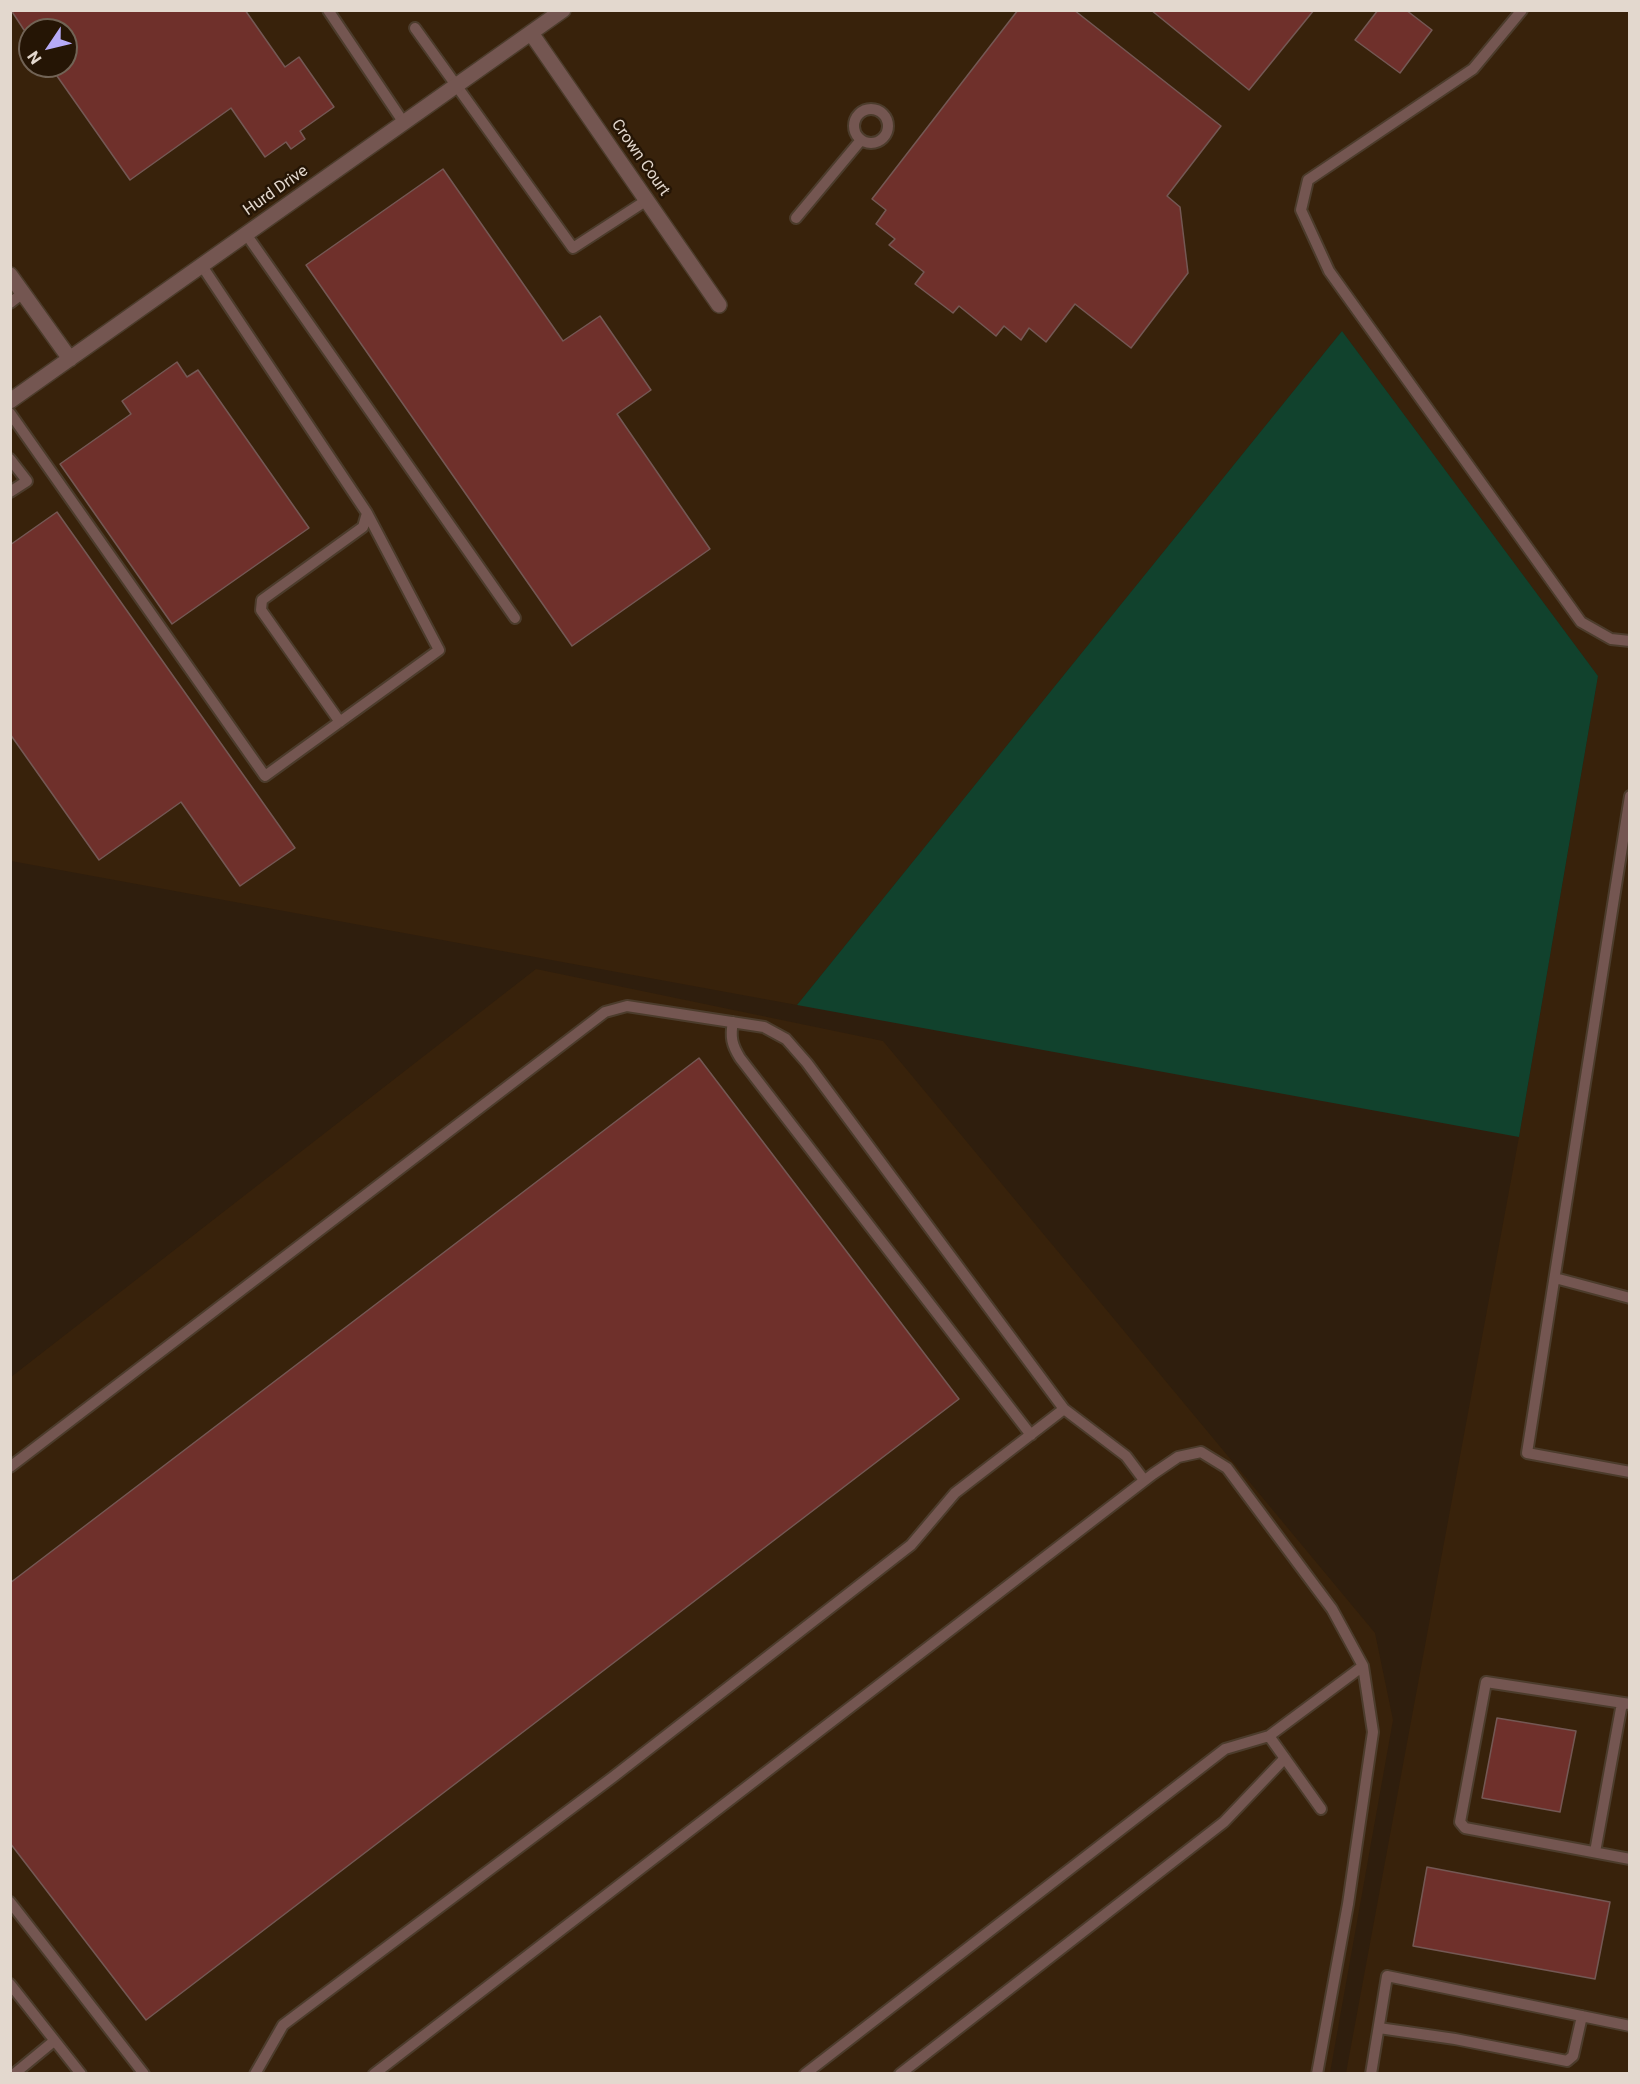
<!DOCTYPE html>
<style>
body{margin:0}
#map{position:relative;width:1640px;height:2084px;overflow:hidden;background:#2f1e0d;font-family:Roboto,sans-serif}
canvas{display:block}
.frame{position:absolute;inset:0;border:12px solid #e3d8ce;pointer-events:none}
.north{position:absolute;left:18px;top:18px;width:60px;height:60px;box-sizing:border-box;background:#251505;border:2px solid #716355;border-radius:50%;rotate:235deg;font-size:16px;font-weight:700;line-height:24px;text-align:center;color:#e3d8ce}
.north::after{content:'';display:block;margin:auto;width:21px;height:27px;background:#b7abf8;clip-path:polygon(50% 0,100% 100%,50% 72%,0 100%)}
</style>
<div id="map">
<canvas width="1640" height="2084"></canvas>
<div class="frame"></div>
<div class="north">N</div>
</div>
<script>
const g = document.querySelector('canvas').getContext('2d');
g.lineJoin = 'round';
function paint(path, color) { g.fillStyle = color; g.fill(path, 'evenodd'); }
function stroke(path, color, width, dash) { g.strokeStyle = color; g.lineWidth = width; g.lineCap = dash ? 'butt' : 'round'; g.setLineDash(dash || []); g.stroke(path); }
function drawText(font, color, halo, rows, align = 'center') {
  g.font = font + ' Roboto,sans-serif'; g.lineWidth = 5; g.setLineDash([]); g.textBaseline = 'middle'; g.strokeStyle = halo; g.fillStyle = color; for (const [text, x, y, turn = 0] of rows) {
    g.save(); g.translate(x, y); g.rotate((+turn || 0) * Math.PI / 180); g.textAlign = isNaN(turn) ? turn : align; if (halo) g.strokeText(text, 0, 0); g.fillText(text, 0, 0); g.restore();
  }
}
paint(new Path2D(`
 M10,11H1629V2073H1346L1519,1137L1598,676L1342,331L797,1005L11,861ZM30,30H66V66H30Z
 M536,969L883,1041L1375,1633L1393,1720L1330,2073L11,2074V1377Z`), '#38220b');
paint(new Path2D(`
 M1342,331L1598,676L1519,1137L797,1005Z`), '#11422d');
const building = new Path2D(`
 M11,10H245L285,67L299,57L334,107L300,131L305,139L291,149L286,142L265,157L231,108L130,180L50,66H66V30H24Z
 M1018,10H1074L1221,126L1167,196L1180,207L1188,273L1131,348L1075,304L1046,342L1029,328L1021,340L1004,326L996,336L959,306L953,313L915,284L924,272L889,245L895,239L876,224L886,210L872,199Z
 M1151,10H1314L1249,90Z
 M1378,10H1406L1432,30L1400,73L1355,40Z
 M443,169L563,341L600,316L651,390L617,414L710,549L572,646L306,265Z
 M177,362L187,377L198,370L309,528L172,624L60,464L131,414L122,401Z
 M57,512L295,848L240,886L181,802L99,860L10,734V545Z
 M699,1058L959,1399L146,2020L10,1843V1583Z
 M1497,1718L1576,1731L1560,1812L1482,1798Z
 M1427,1867L1610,1902L1595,1979L1413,1946Z`);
paint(building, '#6f302b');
stroke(building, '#745854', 1.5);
const lane = new Path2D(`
 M328,10L404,123
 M1522,10L1473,69L1308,180L1301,210L1329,271L1581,622L1611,639L1630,641
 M415,28L573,248L647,200
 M854 126a17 17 0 1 1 34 0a17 17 0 1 1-34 0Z
 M796,218L861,140
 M246,234L515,618
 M202,266L367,513L363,527L262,600L261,610L340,722
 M10,303L23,293
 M10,413L265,776L439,650L367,513
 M10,459L27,481L10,492
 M1630,796L1527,1453L1630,1472
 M733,1022C730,1037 732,1045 740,1058L1031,1435
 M1555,1278L1630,1298
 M10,1467L605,1012L627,1006L764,1027L786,1039L807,1063L1064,1409
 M1630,1704L1486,1682L1460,1822L1465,1828L1630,1859
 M1321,1809L1269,1736L1363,1666
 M1595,1852L1622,1703
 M10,1902L144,2074
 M10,1984L81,2074
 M1379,2028L1455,2039L1567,2061L1573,2056L1582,2016
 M14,2074L54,2041
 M255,2074L283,2025L613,1777L911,1545L955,1493L1064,1409L1126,1456L1144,1480
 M374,2074L1153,1474L1178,1457L1201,1452L1227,1468L1332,1609L1363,1666L1373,1732L1348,1904L1317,2074
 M805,2074L1225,1749L1269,1736
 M900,2074L1224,1822L1285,1758
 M1371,2074L1387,1976L1630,2026`);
const street = new Path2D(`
 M531,33L719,305
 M10,275L70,359
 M10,401L563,10`);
stroke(lane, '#4c3c2c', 14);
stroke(street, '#4c3c2c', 18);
stroke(lane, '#745651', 10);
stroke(street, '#745651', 15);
drawText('16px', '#e3d8ce', '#251505', [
 ["Crown Court",640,158,55],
 ["Hurd Drive",276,191,-35]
]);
</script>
